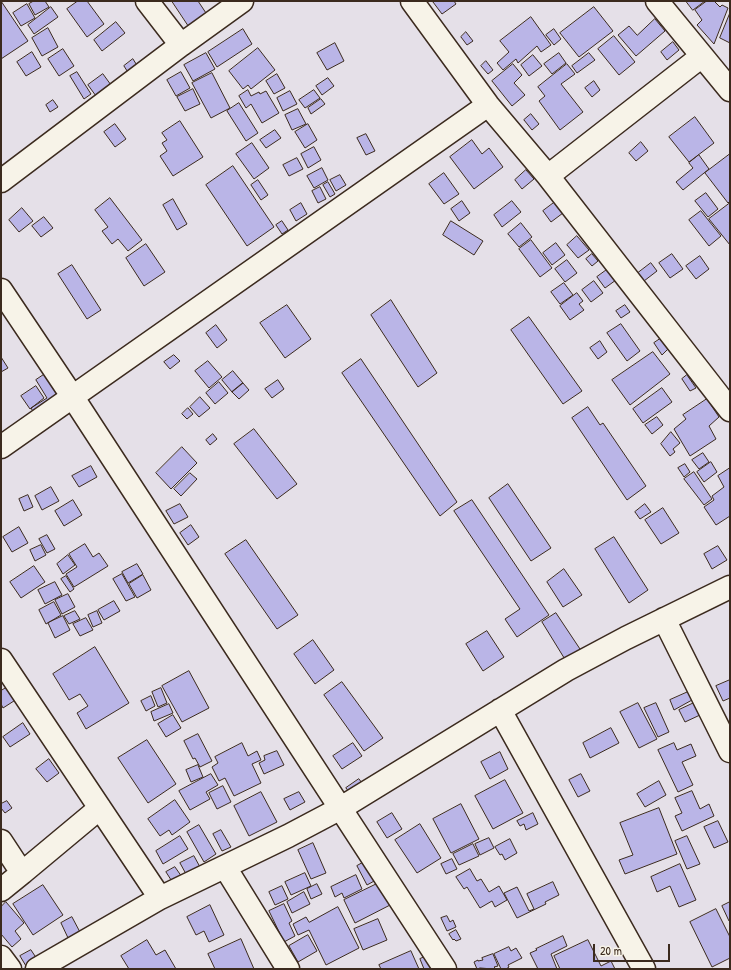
<!DOCTYPE html>
<style>
body{margin:0}
#map{position:relative;width:731px;height:970px;overflow:hidden;background:#e5e0e8;font-family:"Patrick Hand",sans-serif}
canvas{display:block}
.frame{position:absolute;inset:0;border:2px solid #3b2a1e;pointer-events:none}
.scale{position:absolute;left:593px;top:944px;width:77px;height:18px;box-sizing:border-box;border:2px solid #3b2a1e;border-top:0;padding-left:5px;font-size:12px;line-height:14px;white-space:nowrap;color:#3b2a1e;-webkit-text-stroke:3px #f7f3e8;paint-order:stroke}
</style>
<div id="map">
<canvas width="731" height="970"></canvas>
<div class="frame"></div>
<div class="scale">20 m</div>
</div>
<script>
const g = document.querySelector('canvas').getContext('2d');
g.lineJoin = 'round';
function paint(path, color) { g.fillStyle = color; g.fill(path, 'evenodd'); }
function stroke(path, color, width, dash) { g.strokeStyle = color; g.lineWidth = width; g.lineCap = dash ? 'butt' : 'round'; g.setLineDash(dash || []); g.stroke(path); }
const building = new Path2D(`
 M1,1L28,41L1,59Z
 M34,1H45L49,7L35,15L29,4Z
 M78,1H87L104,24L87,37L67,9Z
 M172,1H198L210,19L192,31Z
 M434,1H454L456,4L442,14L433,2Z
 M686,1H705L693,10Z
 M707,1H714L720,7L722,5L728,8L714,44L697,25L702,20L695,10Z
 M27,4L35,18L21,26L13,13Z
 M51,7L58,17L34,34L28,25Z
 M594,7L613,31L579,57L560,33Z
 M730,13V43L720,38Z
 M531,17L551,45L541,52L537,46L518,63L516,59L503,70L497,63L509,52L500,41Z
 M655,19L665,31L636,56L618,35L629,26L637,35Z
 M116,22L125,33L102,51L94,40Z
 M48,28L58,47L42,56L32,38Z
 M243,29L252,44L217,67L208,52Z
 M554,29L561,39L554,45L546,35Z
 M466,32L473,41L467,45L461,37Z
 M614,36L635,62L619,75L598,49Z
 M673,42L679,50L667,60L661,52Z
 M335,43L344,61L327,70L317,53Z
 M258,48L275,70L251,89L248,85L243,89L229,71Z
 M63,49L74,66L59,76L48,59Z
 M32,52L41,67L26,76L17,62Z
 M206,53L215,69L193,81L184,65Z
 M559,53L566,63L552,74L544,64Z
 M589,53L595,60L577,73L572,66Z
 M533,55L542,66L529,76L521,65Z
 M133,59L138,67L129,74L124,66Z
 M486,61L493,70L488,74L481,66Z
 M513,64L522,75L514,83L525,95L512,106L492,81Z
 M567,64L575,74L561,84L583,112L560,130L539,101L545,96L538,87Z
 M77,72L91,94L84,99L70,76Z
 M181,72L190,88L176,96L167,80Z
 M212,73L230,108L211,118L192,83Z
 M103,74L111,85L96,96L88,85Z
 M277,74L285,88L274,94L266,81Z
 M328,78L334,86L322,95L316,86Z
 M594,81L600,90L592,97L585,88Z
 M193,89L200,104L185,111L177,97Z
 M248,90L251,96L259,92L260,94L266,91L279,113L262,123L251,104L246,108L239,96Z
 M314,90L320,98L305,108L299,100Z
 M290,91L297,104L283,111L277,98Z
 M321,99L325,104L311,114L308,108Z
 M53,100L58,107L50,112L46,105Z
 M239,103L258,133L246,141L227,111Z
 M298,109L306,124L292,130L285,115Z
 M531,114L539,124L532,130L524,120Z
 M695,117L714,143L689,162L669,137Z
 M180,121L203,157L173,176L160,156L167,151L162,143L167,140L162,133Z
 M115,124L126,139L115,147L104,132Z
 M308,124L317,140L305,148L295,132Z
 M275,130L281,138L266,148L260,140Z
 M366,134L375,151L366,155L357,138Z
 M472,140L482,154L489,148L503,167L474,189L450,157Z
 M641,142L648,151L636,161L629,153Z
 M252,143L269,168L254,179L236,154Z
 M314,147L321,160L308,168L301,154Z
 M730,154V201L728,203L705,173Z
 M699,155L709,169L683,190L676,182L693,168L689,163Z
 M297,158L303,169L289,176L283,165Z
 M233,166L274,227L247,246L206,185Z
 M322,168L328,180L314,188L307,176Z
 M526,170L534,179L522,189L515,180Z
 M444,173L459,194L444,204L429,184Z
 M340,175L346,185L336,191L330,180Z
 M258,180L268,195L261,200L251,185Z
 M328,182L335,194L330,197L323,185Z
 M320,187L326,199L318,203L312,191Z
 M706,193L718,209L708,217L695,201Z
 M110,198L142,240L128,251L118,239L112,244L102,231L108,227L95,210Z
 M173,199L187,224L177,230L163,205Z
 M462,201L470,213L459,221L451,209Z
 M512,201L521,212L502,227L494,215Z
 M555,202L563,213L551,222L543,211Z
 M301,203L307,214L296,221L290,210Z
 M730,203V245L709,219Z
 M22,208L33,221L19,232L9,220Z
 M701,211L721,236L709,246L689,220Z
 M44,217L53,228L41,237L32,226Z
 M282,221L288,230L282,234L276,225Z
 M451,221L483,241L474,255L443,235Z
 M521,223L532,237L519,247L508,234Z
 M577,236L589,250L578,258L567,245Z
 M531,240L552,268L540,277L519,249Z
 M556,243L565,255L552,265L543,253Z
 M146,244L165,272L144,286L126,258Z
 M592,254L598,261L592,266L586,259Z
 M672,254L683,269L670,278L659,263Z
 M700,256L709,269L696,279L686,266Z
 M567,260L577,273L565,282L555,269Z
 M651,263L657,271L644,281L638,273Z
 M72,265L101,310L87,319L58,274Z
 M608,269L616,280L605,288L597,277Z
 M594,281L603,293L591,302L582,290Z
 M564,283L573,295L560,304L551,292Z
 M577,293L583,301L579,304L584,310L570,320L560,306Z
 M391,300L437,373L418,387L371,315Z
 M287,305L311,339L285,358L260,323Z
 M625,305L630,312L621,318L616,311Z
 M529,317L582,391L563,404L511,330Z
 M621,324L640,351L627,361L607,333Z
 M216,325L227,340L217,348L206,333Z
 M660,339L668,349L662,355L654,343Z
 M600,341L607,352L598,359L590,348Z
 M653,352L670,374L630,405L612,380Z
 M174,355L180,361L170,369L164,362Z
 M1,357L8,368L1,372Z
 M361,359L457,502L440,516L342,373Z
 M208,361L222,377L209,388L195,371Z
 M233,371L243,383L232,392L222,380Z
 M45,374L60,400L35,415L31,408L47,398L36,380Z
 M687,375L696,388L690,391L682,379Z
 M278,380L284,389L272,398L265,389Z
 M219,382L228,393L215,404L206,393Z
 M243,383L249,390L239,399L232,392Z
 M36,386L44,398L30,409L21,396Z
 M662,388L672,402L643,423L633,409Z
 M200,397L210,408L199,417L190,407Z
 M707,399L719,417L709,426L716,439L690,456L674,429L686,419L683,415Z
 M588,407L600,425L603,423L646,486L627,500L572,418Z
 M188,408L193,414L187,419L182,414Z
 M657,417L663,425L652,434L645,425Z
 M254,429L297,484L277,499L234,444Z
 M671,432L680,443L673,449L675,452L670,456L661,444Z
 M213,434L217,439L210,445L206,440Z
 M182,447L197,463L171,489L156,473Z
 M703,453L709,462L699,469L692,460Z
 M711,462L717,472L704,482L697,472Z
 M685,464L690,472L684,477L678,468Z
 M91,466L97,477L79,487L72,476Z
 M730,468V516L716,525L704,507L714,500L712,496L724,487L718,476Z
 M694,472L712,499L704,505L684,479Z
 M190,473L197,479L181,496L174,489Z
 M508,484L551,548L531,561L489,498Z
 M51,487L59,501L42,510L35,496Z
 M28,495L33,507L24,511L19,499Z
 M73,500L82,515L64,526L55,511Z
 M472,500L549,615L517,637L505,619L520,609L454,511Z
 M180,504L188,517L174,524L166,511Z
 M645,504L651,512L640,519L635,512Z
 M663,508L679,533L661,544L645,520Z
 M191,525L199,537L188,545L180,533Z
 M19,527L28,543L12,552L3,537Z
 M47,535L55,549L47,553L39,539Z
 M614,537L648,590L629,603L595,549Z
 M246,540L298,615L277,629L225,554Z
 M85,544L93,557L99,553L108,566L74,587L66,574L77,567L69,554Z
 M41,545L46,555L35,561L30,550Z
 M718,546L727,560L712,569L704,554Z
 M68,555L75,565L63,574L57,564Z
 M137,564L143,574L128,583L122,572Z
 M34,566L45,582L21,598L10,582Z
 M564,569L582,595L563,607L547,582Z
 M122,574L135,597L126,601L113,579Z
 M143,575L151,590L137,598L129,584Z
 M66,576L74,589L70,592L61,579Z
 M55,582L62,595L45,604L38,590Z
 M68,594L75,607L62,614L55,600Z
 M114,601L120,611L104,620L98,610Z
 M54,602L61,615L46,624L39,610Z
 M75,611L80,619L69,624L64,616Z
 M97,611L102,623L93,627L88,615Z
 M556,613L582,652L566,661L542,622Z
 M63,616L70,630L55,638L48,623Z
 M86,618L93,630L80,636L73,624Z
 M487,631L504,657L483,671L466,644Z
 M313,640L334,670L315,684L294,654Z
 M95,647L129,703L86,729L77,713L88,706L80,694L69,700L53,674Z
 M189,671L209,708L182,722L162,686Z
 M730,680V698L723,701L716,686Z
 M342,682L383,738L364,751L324,695Z
 M9,686L17,699L3,708L1,704V691Z
 M161,688L167,703L158,707L152,692Z
 M688,692L692,700L674,710L670,700Z
 M151,696L155,706L146,711L141,701Z
 M638,703L657,739L639,748L620,712Z
 M656,703L669,732L658,737L644,708Z
 M694,703L700,715L685,722L679,710Z
 M169,704L173,713L154,721L151,712Z
 M173,715L181,728L166,737L158,724Z
 M23,723L30,734L10,747L3,737Z
 M611,728L619,743L590,758L583,743Z
 M198,734L212,761L200,767L195,758L193,759L184,741Z
 M147,740L176,784L148,803L118,758Z
 M242,743L248,756L257,751L261,760L252,764L261,783L234,796L225,778L219,781L212,767L218,763L215,757Z
 M353,743L362,756L342,769L333,756Z
 M674,743L677,750L691,744L696,756L682,762L693,785L678,792L658,750Z
 M277,751L284,765L264,774L259,763L265,760L264,756Z
 M500,752L508,769L490,779L481,762Z
 M49,759L59,773L47,782L36,769Z
 M198,765L203,777L191,782L186,770Z
 M211,774L218,785L206,792L210,799L190,810L179,791Z
 M581,774L590,791L578,797L569,780Z
 M359,779L365,787L352,796L346,788Z
 M505,780L523,813L493,829L475,796Z
 M659,781L666,795L645,807L637,794Z
 M223,786L231,802L217,809L209,793Z
 M692,791L700,809L709,804L714,816L682,831L675,816L682,813L675,798Z
 M261,792L277,822L249,836L234,806Z
 M299,792L305,802L290,810L284,799Z
 M175,800L190,822L172,835L169,830L160,836L148,819Z
 M7,801L12,808L5,813L1,808V804Z
 M461,804L479,839L451,853L433,819Z
 M659,808L677,854L625,874L619,860L633,855L620,823Z
 M392,813L402,829L387,838L377,822Z
 M533,813L538,824L526,830L524,824L520,826L517,821Z
 M718,821L728,842L714,848L704,827Z
 M420,824L441,858L417,873L395,840Z
 M199,825L216,854L204,862L187,832Z
 M221,830L231,847L222,851L213,834Z
 M180,836L188,849L163,864L156,851Z
 M687,836L700,864L687,869L675,841Z
 M489,838L494,848L480,855L475,844Z
 M510,839L517,853L505,860L502,854L500,855L495,847Z
 M313,843L326,873L311,879L298,850Z
 M473,844L479,856L459,865L453,854Z
 M194,856L200,867L186,874L180,863Z
 M452,859L457,869L446,874L441,864Z
 M366,861L376,880L367,885L357,866Z
 M680,864L696,900L679,907L670,886L657,892L651,877Z
 M175,867L182,877L173,883L166,872Z
 M470,869L477,881L481,879L489,892L499,886L507,900L495,907L492,901L480,908L467,887L464,889L456,877Z
 M305,873L311,886L291,895L285,882Z
 M356,875L362,889L344,898L342,893L335,897L331,887Z
 M383,881L394,903L355,923L344,900Z
 M553,882L559,895L545,902L546,904L517,918L504,893L517,887L529,911L534,909L527,894Z
 M317,884L322,894L311,899L307,889Z
 M43,885L63,915L33,935L13,904Z
 M282,886L288,899L275,905L269,892Z
 M304,892L310,904L292,913L287,902Z
 M6,902L24,923L15,931L21,939L12,947L1,934V907Z
 M730,902V920L729,921L722,906Z
 M284,904L292,921L289,923L295,936L284,942L269,911Z
 M210,905L224,935L209,942L204,931L196,935L187,917Z
 M338,907L359,948L326,965L309,930L298,935L293,924L306,917L309,922Z
 M716,909L730,937V958L712,967L690,922Z
 M447,916L450,922L453,920L456,927L447,931L441,918Z
 M72,917L81,934L69,940L61,923Z
 M378,919L387,940L363,950L354,929Z
 M456,930L461,939L456,941L454,939L453,940L449,934Z
 M308,935L317,951L298,962L289,946Z
 M563,936L567,946L551,954L557,969H538L530,953L537,950L536,949Z
 M241,939L254,969H215L208,954Z
 M147,940L156,955L165,950L176,969H129L121,956Z
 M588,940L601,966L611,961L615,969H560L554,956Z
 M509,947L511,951L516,948L522,958L508,965L509,967L506,969H501L494,954Z
 M31,950L37,959L26,966L20,956Z
 M411,951L419,969H381L379,965Z
 M493,954L498,966L494,967L495,968L493,969L480,968L477,969L474,962L478,960V961L483,960L482,958Z
 M429,955L435,969H424L420,959Z`);
paint(building, '#bab5e7');
stroke(building, '#3b2a1e', 1);
const street = new Path2D(`
 M147,1L181,45
 M412,1L488,105L548,176L730,410
 M657,1L730,90
 M548,176L702,56
 M1,181L181,45L242,1
 M1,290L72,396L445,969
 M1,447L488,105
 M664,619L730,751
 M1,660L160,898
 M500,710L644,969
 M1,841L22,873L1,890
 M225,867L288,969
 M22,873L100,808
 M1,957L10,969
 M37,969L160,898L288,836L341,808L566,670L626,638L730,587`);
stroke(street, '#3b2a1e', 25);
stroke(street, '#f7f3e8', 22);
</script>
